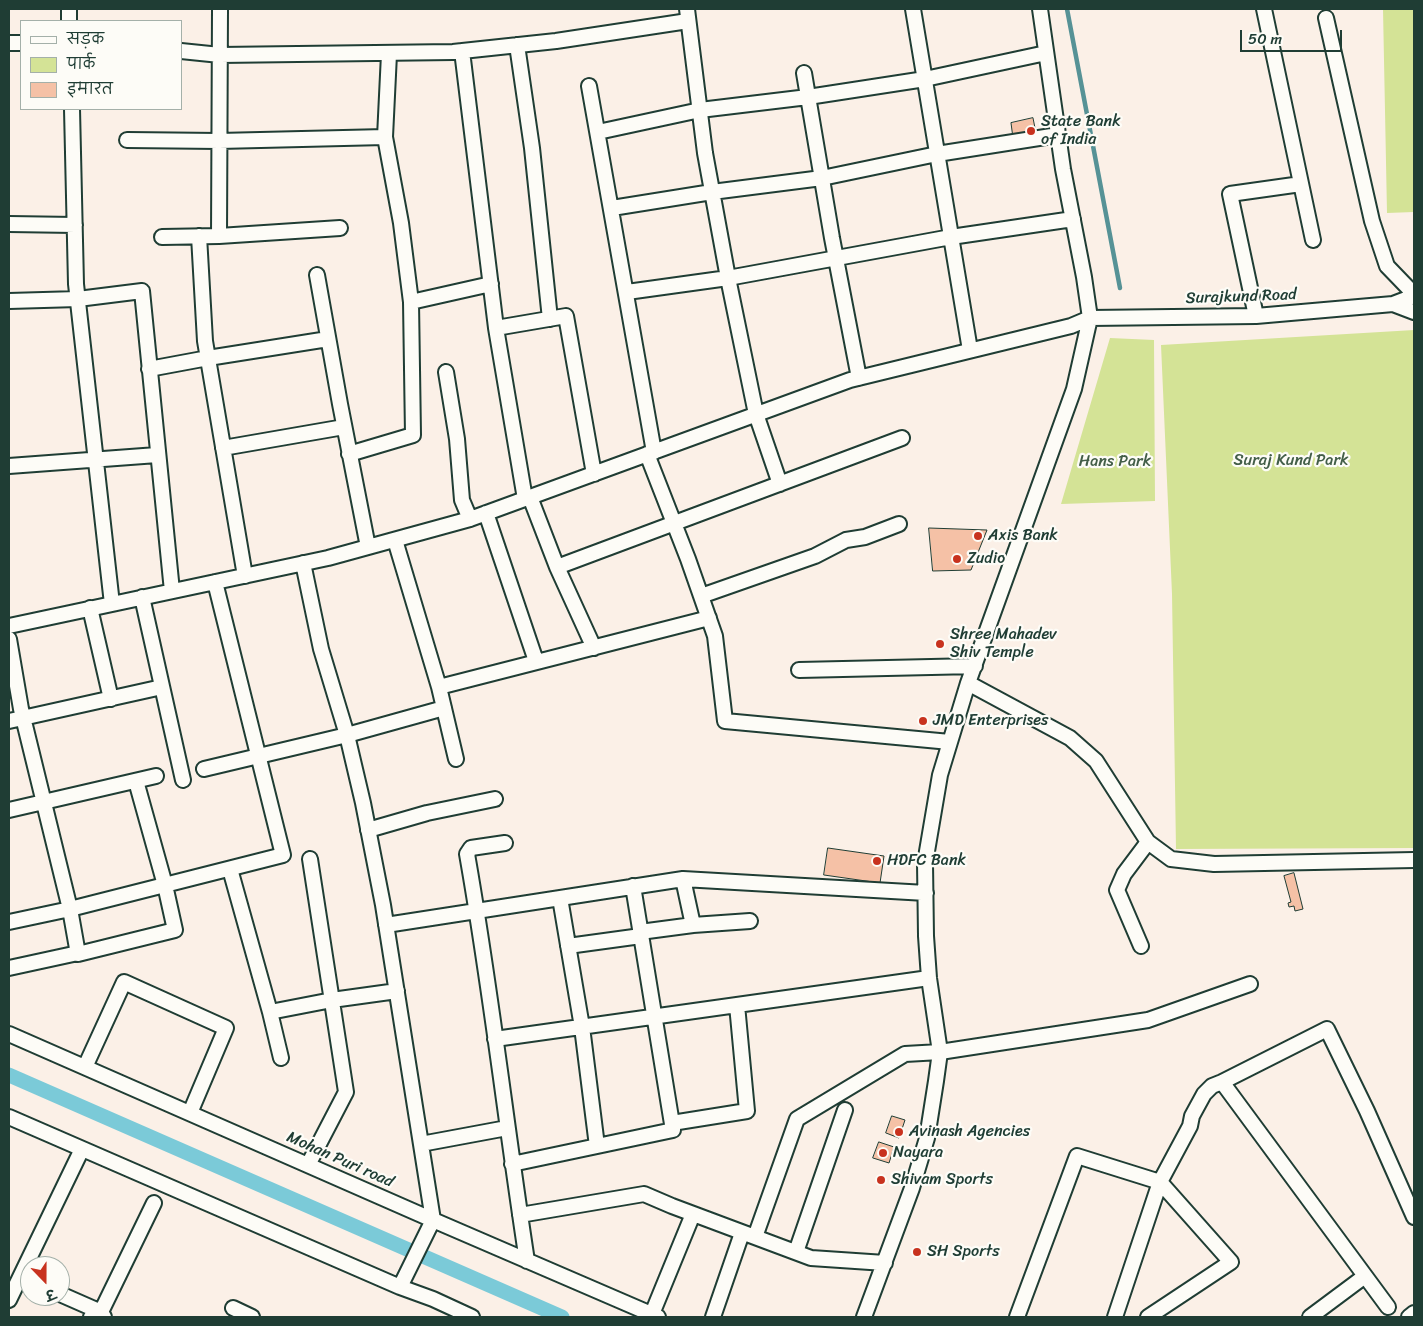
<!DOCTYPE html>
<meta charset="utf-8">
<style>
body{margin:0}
#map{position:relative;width:1423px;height:1326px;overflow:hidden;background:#fbf0e7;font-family:Sriracha,"Playpen Sans Deva",sans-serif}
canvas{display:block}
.frame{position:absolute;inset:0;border:10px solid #1f3d34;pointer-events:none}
.legend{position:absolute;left:20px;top:20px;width:162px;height:90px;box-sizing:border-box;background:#fdfcf7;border:1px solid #a4b0a9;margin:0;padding:6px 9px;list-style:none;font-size:15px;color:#1f3d34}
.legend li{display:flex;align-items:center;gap:10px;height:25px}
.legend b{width:25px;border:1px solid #a4b0a9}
.north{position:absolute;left:20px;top:1256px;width:50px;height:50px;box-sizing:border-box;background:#fdfcf7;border:1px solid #a4b0a9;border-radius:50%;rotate:158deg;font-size:14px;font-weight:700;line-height:20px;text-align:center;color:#1f3d34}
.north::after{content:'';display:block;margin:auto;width:18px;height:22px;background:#c8321e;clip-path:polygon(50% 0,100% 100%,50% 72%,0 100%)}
.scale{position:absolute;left:1240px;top:30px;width:102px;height:22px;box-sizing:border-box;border:2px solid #1f3d34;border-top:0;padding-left:6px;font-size:15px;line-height:18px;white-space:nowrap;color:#1f3d34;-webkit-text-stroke:4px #fdfcf7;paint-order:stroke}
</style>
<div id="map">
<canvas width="1423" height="1326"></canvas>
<div class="frame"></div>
<ul class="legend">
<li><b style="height:6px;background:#fdfcf7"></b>सड़क</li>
<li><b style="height:14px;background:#d4e396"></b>पार्क</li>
<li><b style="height:14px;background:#f5c1a6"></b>इमारत</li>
</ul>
<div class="north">उ</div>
<div class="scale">50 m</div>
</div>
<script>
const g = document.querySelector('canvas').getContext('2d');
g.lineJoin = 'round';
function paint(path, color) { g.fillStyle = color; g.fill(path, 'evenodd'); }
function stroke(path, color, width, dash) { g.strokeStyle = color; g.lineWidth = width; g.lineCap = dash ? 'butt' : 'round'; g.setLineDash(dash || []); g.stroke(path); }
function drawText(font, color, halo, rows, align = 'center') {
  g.font = font + ' Sriracha,sans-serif'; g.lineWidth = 4.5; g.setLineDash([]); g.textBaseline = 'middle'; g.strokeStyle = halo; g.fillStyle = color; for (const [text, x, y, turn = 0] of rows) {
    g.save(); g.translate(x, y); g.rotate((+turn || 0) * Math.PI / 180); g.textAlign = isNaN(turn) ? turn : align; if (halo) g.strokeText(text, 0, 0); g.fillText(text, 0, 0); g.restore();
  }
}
paint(new Path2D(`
 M1383,9H1414V212L1387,213Z
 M1414,330V848L1176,849L1172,594L1161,345Z
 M1110,338L1154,340L1155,501L1061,504Z`), '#d4e396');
stroke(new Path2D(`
 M1067,9L1120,288`), '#569296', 4.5);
stroke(new Path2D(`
 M9,1075L562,1317`), '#7bcad8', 15);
const building = new Path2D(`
 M1033,118L1036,133L1013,138L1011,123Z
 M929,528L987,530L971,570L933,571Z
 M828,848L884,856L880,883L824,875Z
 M1294,873L1303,909L1295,911L1294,906L1289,907L1288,903L1291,902L1284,876Z
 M892,1116L905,1120L899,1138L886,1133Z
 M879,1142L894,1147L889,1163L873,1158Z`);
paint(building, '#f5c1a6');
stroke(building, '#1f3d34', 1);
const minor = new Path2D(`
 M69,9V21
 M687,9L705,153L728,278L756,414L780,484
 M913,9L970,350
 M1264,9L1313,240
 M1326,18L1372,221L1387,266L1414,294
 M9,43H21
 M517,45L532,148L550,319
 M181,51L220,55L453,52L556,41L688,21
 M462,51L496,328L525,499
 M804,73L832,238L859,378
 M589,86L654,452
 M72,109L76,284L112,604
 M598,132L700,110L808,97L925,79L1046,53
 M127,140L219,141L385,137
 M612,208L712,192L822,178L937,154L1058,135
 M9,224L75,225
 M199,236L205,341L245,576
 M219,236L220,9
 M162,237L219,236L340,228
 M317,275L340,404L368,547
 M627,292L728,278L951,237L1073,219
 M9,301L78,299L142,291L172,591
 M411,302L491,284
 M1393,304L1414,312
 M1256,316L1230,194L1301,184
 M496,328L566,316L594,474
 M149,369L208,358L328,339
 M446,372L457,439L462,500L470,519
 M223,448L344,427
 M349,454L413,435L411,302L401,223L385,137L389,54
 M647,454L688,559L715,636L725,721L950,742
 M9,466L157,455
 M530,497L557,567L594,648
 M486,513L536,661
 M395,540L439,687L456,759
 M303,563L321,649L347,735L363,803L383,905L433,1220L400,1287
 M557,567L902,438
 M701,596L815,556L846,540L865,537L899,524
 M142,597L183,780
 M90,608L111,699
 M9,626L328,558L470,519L850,380L1071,326L1090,318L1256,316L1393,304L1414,296
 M9,639L21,709L70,909L78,954L175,930L165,885L136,781
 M799,670L975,666
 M968,683L1070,738L1096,761L1148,842L1171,859L1214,864L1414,860
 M439,687L709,618
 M9,721L162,687
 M204,769L347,735L444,708
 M9,810L156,776
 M368,830L427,813L495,799
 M505,843L471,848L467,854C491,989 506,1125 527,1261
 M230,869L270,1012L332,1000L397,991
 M560,898L582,1027L597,1146
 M9,922L70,909L283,855L215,582
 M386,925L683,879L926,893
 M693,925L750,921
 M640,932L693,925L683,879
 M568,946L641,936
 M1141,946L1117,890L1124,874L1148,842
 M9,968L78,953
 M270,1012L281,1058
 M9,1034L433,1220L658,1317
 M495,1039L929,978
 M85,1067L124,982L226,1028L190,1113
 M1222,1082L1388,1307
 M9,1117L400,1287L433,1299L472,1317
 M672,1123L747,1111L737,1005
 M421,1144L507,1128
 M512,1164L673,1130L633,886
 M308,1165L346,1092L310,859
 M520,1215L644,1194L672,1206L811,1258L885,1263
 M755,1237L797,1119L905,1054L940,1052L1148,1020L1250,984
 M796,1252L845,1110
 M60,1294L101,1312L104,1317
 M9,1300L82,1149
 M233,1308L252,1317
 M652,1314L693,1214
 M91,1317L101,1312L154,1203
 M713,1317L742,1233
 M864,1317L912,1188L927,1138L936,1081L940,1052L929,978L926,936L925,863L940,775L968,683L1074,389L1090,318L1084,277L1063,169L1040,9
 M1017,1317L1077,1156L1160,1182L1115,1317
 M1148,1317L1231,1262L1160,1182L1190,1126L1192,1116L1204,1094L1212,1086L1222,1082L1327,1029L1367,1111L1414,1217
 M1310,1317L1365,1276
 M1409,1317L1414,1313`);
stroke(minor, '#1f3d34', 18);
stroke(minor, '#fdfcf7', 14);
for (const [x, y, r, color] of [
 [1031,131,5,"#c8321e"],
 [978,536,5,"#c8321e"],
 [957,559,5,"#c8321e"],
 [940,644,5,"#c8321e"],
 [923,721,5,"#c8321e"],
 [877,861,5,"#c8321e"],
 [899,1132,5,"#c8321e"],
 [883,1153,5,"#c8321e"],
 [881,1180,5,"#c8321e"],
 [917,1252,5,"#c8321e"]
]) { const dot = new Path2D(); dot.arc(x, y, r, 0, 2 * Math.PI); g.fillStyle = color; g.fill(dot); stroke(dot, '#fdfcf7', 2); }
drawText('16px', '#1f3d34', '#fdfcf7', [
 ["State Bank",1041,122],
 ["of India",1041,140],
 ["Axis Bank",988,536],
 ["Zudio",967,559],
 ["Shree Mahadev",950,635],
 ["Shiv Temple",950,653],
 ["JMD Enterprises",933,721],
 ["HDFC Bank",887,861],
 ["Avinash Agencies",909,1132],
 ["Nayara",893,1153],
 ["Shivam Sports",891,1180],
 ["SH Sports",927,1252]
], 'left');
drawText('16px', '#1f3d34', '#fdfcf7', [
 ["Surajkund Road",1241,297,-2],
 ["Mohan Puri road",340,1160,24]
]);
drawText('16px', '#435e48', '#fdfcf7', [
 ["Suraj Kund Park",1291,461],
 ["Hans Park",1115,462]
]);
</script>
